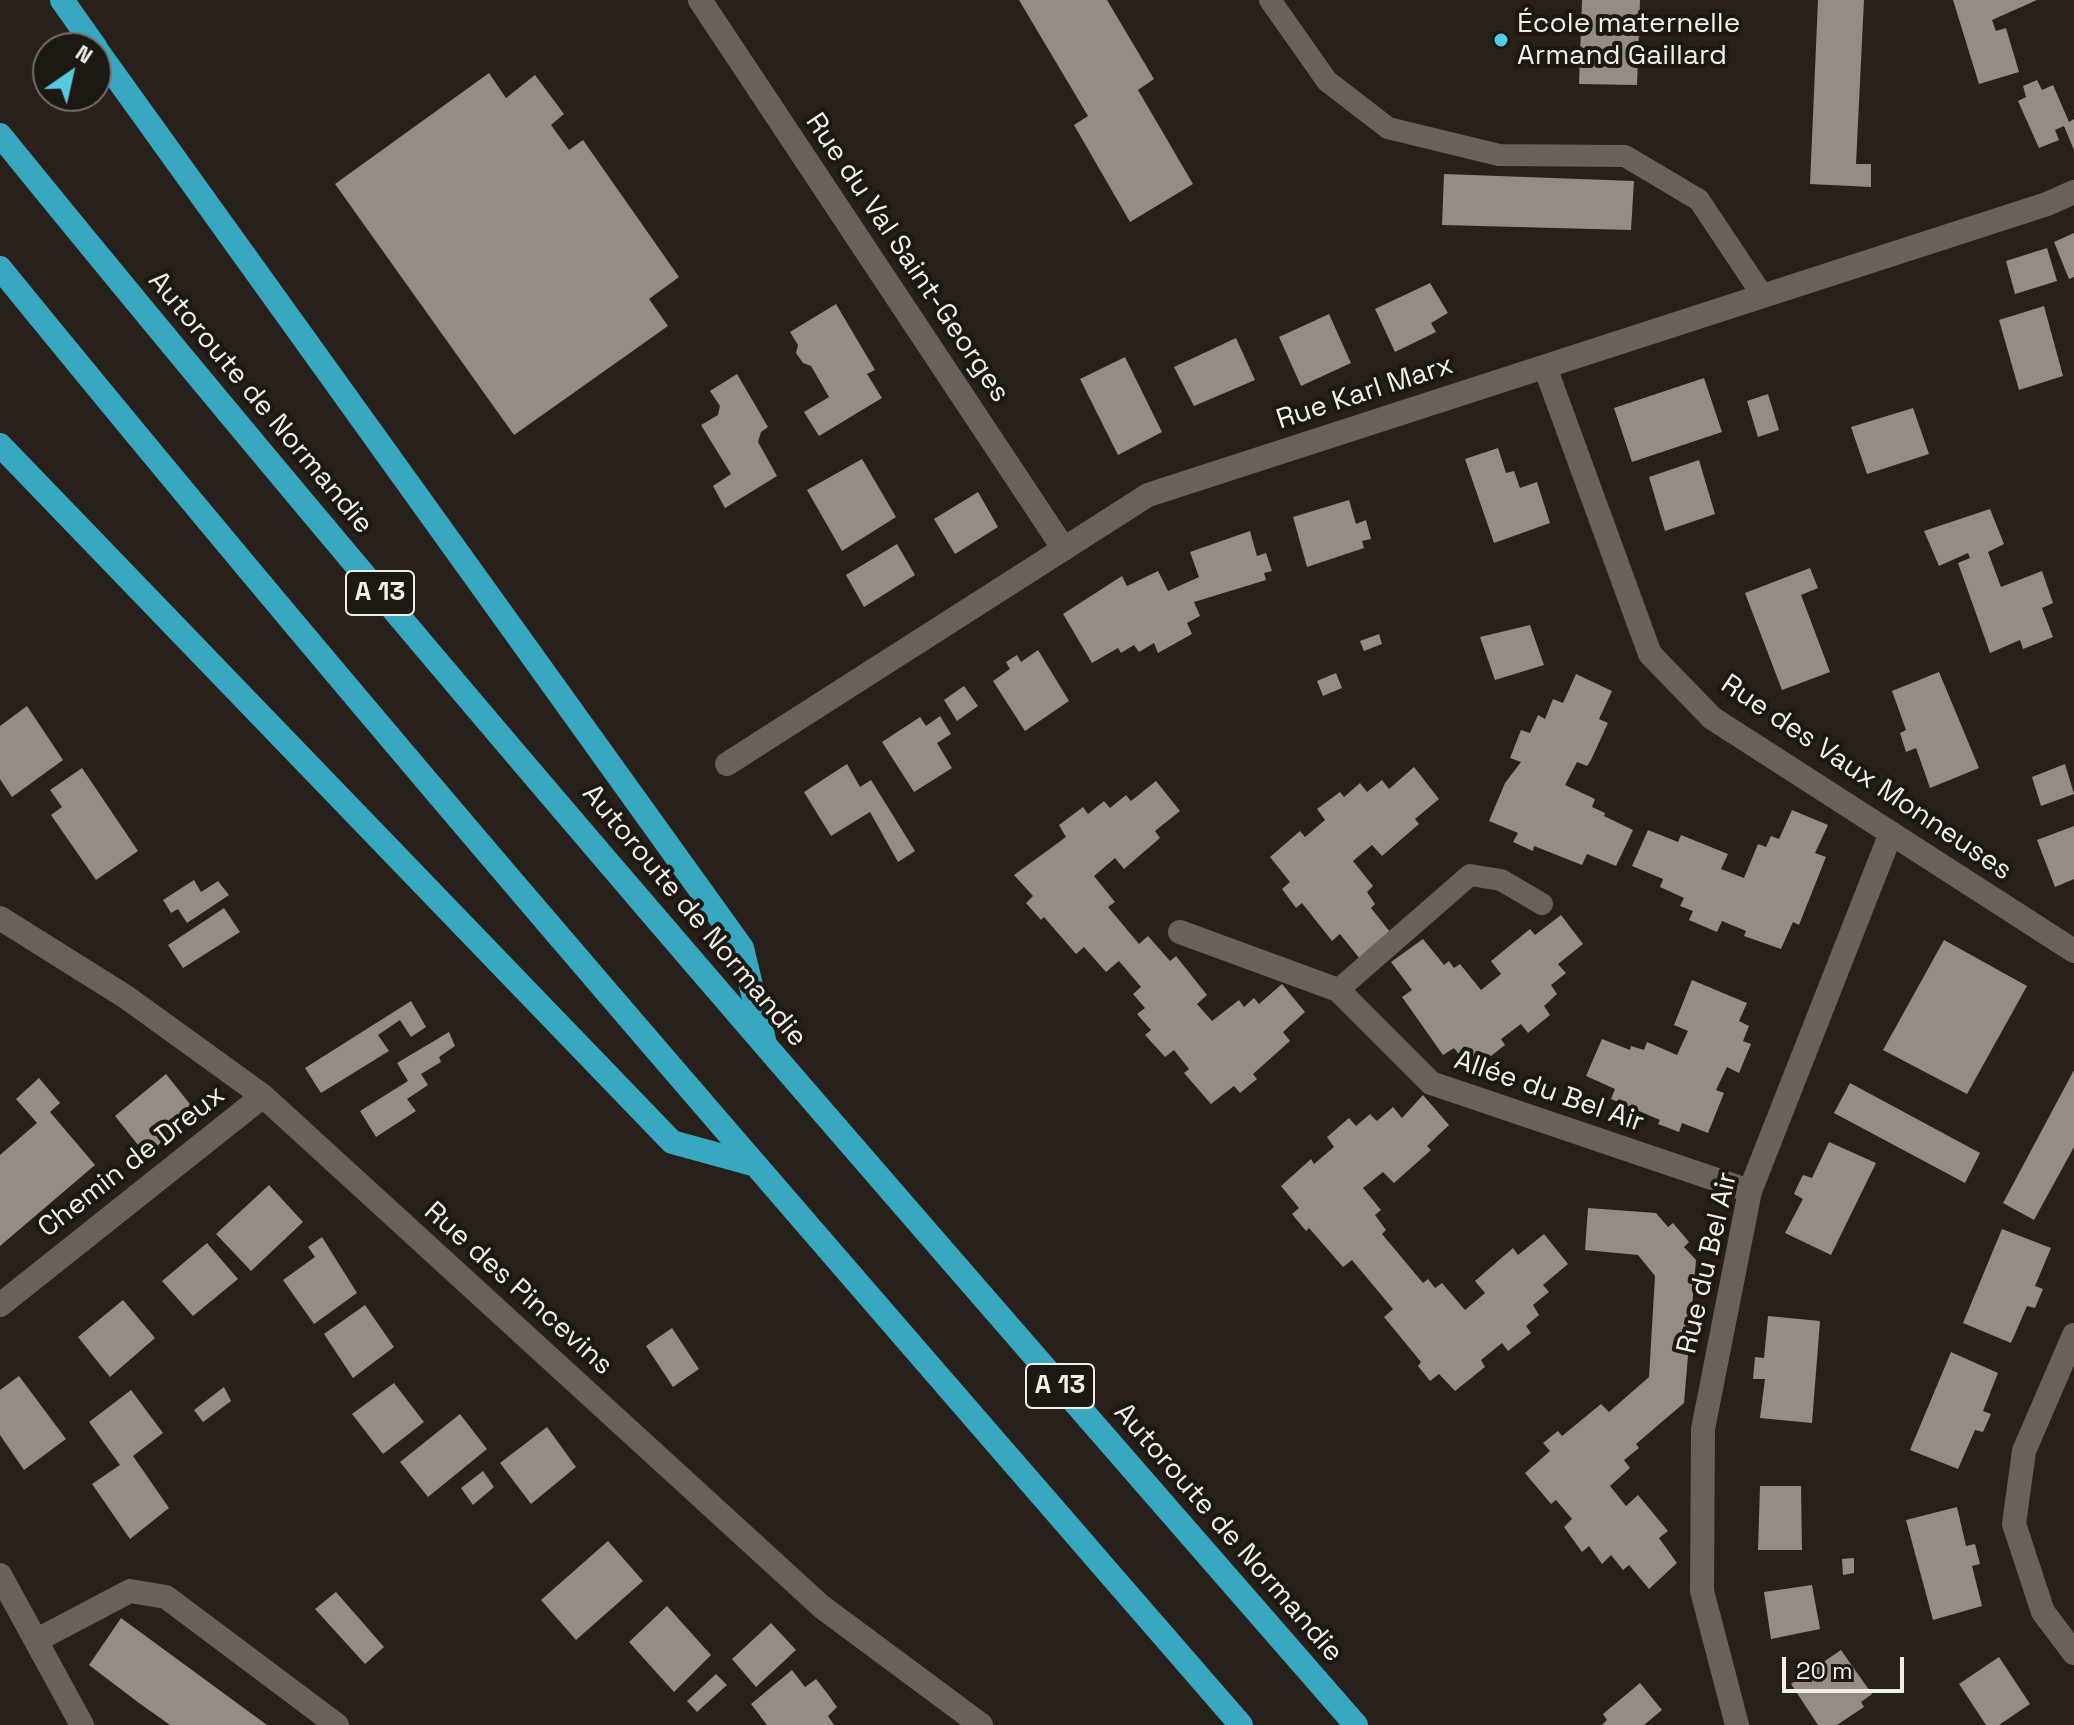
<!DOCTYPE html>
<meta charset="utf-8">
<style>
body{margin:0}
#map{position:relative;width:2074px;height:1725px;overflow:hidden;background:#28211b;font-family:"Space Grotesk",sans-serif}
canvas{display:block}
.north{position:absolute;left:32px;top:32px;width:80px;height:80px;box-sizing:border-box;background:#1e1812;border:2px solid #736e68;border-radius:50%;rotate:34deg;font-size:22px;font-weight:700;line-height:32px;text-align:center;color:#f2eeea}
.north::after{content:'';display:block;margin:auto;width:28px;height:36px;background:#58c9e3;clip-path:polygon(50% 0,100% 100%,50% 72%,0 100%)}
.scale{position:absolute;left:1782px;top:1657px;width:122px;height:36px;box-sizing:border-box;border:4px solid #f2eeea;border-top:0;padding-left:10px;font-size:24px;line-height:28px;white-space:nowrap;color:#f2eeea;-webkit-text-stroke:6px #1e1812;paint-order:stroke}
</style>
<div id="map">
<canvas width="2074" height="1725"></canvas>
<div class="north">N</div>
<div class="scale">20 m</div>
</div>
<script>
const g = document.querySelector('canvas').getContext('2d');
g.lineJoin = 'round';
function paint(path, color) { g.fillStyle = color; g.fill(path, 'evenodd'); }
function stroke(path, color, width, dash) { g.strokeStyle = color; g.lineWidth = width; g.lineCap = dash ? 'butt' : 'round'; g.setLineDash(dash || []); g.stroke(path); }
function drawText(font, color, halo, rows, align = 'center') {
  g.font = font + ' "Space Grotesk",sans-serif'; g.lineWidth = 8; g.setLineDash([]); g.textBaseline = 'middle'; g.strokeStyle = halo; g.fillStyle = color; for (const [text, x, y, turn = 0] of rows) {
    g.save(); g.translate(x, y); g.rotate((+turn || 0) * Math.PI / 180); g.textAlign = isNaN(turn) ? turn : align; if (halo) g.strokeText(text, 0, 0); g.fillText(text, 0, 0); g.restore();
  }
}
paint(new Path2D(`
 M1019,0H1107L1154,79L1138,90L1193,184L1130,222L1074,125L1088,116Z
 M1582,0H1640L1637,85L1579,84Z
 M1818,0H1864L1856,164H1871V187L1810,184Z
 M1953,0H2037L1992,20L1996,31L2006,28L2019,72L1979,84Z
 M489,73L506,98L535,75L564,114L551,125L569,150L583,140L679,277L649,299L668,326L514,435L335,184Z
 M2037,80L2042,90L2053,85L2069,122L2074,119V150L2064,126L2055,130L2059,140L2039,148L2018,101L2026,97L2023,86Z
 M1444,174L1634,181L1631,230L1442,225Z
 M2074,233V277L2069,279L2054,242Z
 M2047,248L2057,281L2015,294L2006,261Z
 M1430,283L1448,313L1431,323L1436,332L1395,352L1375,309Z
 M836,304L875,370L867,374L882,398L819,436L804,412L829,397L811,366L803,363L796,353L798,345L790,332Z
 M2044,306L2063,376L2019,390L1999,320Z
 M1329,314L1351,363L1301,386L1279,337Z
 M1236,338L1255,380L1194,406L1174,367Z
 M1125,357L1162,432L1118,455L1080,379Z
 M737,374L768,427L761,432L758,442L777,476L725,508L713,486L731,474L701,425L718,415L720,406L710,391Z
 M1704,378L1722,432L1632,462L1614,408Z
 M1768,394L1779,430L1758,437L1747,401Z
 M1913,408L1929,454L1867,474L1851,427Z
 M1498,448L1506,473L1514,471L1520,488L1537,482L1550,523L1494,543L1465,459Z
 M862,459L896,517L842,551L807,490Z
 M1699,460L1715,514L1665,531L1649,477Z
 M978,492L998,527L955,554L934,519Z
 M1349,500L1356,524L1366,520L1371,539L1362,541L1364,548L1307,567L1293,517Z
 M1990,509L2004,544L1988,552L2001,587L2042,571L2053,603L2042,608L2053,637L2023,649L2020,640L1990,653L1958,563L1970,558L1968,553L1939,566L1924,531Z
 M1250,531L1257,556L1266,553L1272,571L1264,573L1266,580L1194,602L1200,616L1187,623L1192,634L1158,653L1154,643L1139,652L1134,645L1121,653L1118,648L1092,663L1063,614L1122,576L1127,586L1158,571L1168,591L1199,577L1190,552Z
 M897,544L915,575L864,607L846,575Z
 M1810,568L1818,588L1801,595L1830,672L1782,690L1745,593Z
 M1530,625L1544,665L1495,680L1480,637Z
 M1379,634L1382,644L1364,651L1360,641Z
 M1038,650L1069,701L1025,731L993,681L1010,669L1006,662L1017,655L1021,662Z
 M1939,672L1979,768L1930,788L1916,748L1906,752L1900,733L1906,730L1892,691Z
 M1336,673L1342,688L1323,696L1317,681Z
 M1576,674L1612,691L1599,719L1608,723L1591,760L1587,766L1577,762L1565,785L1595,799L1592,807L1605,813L1604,816L1633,830L1616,866L1587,854L1582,865L1534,846L1533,851L1513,842L1518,833L1489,821L1505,783L1521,762L1510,758L1521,730L1530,733L1538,715L1545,719L1553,699L1563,703Z
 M964,686L978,706L957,721L944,700Z
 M27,706L63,760L12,797L0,779V726Z
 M940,716L951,734L937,743L952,768L914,792L882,742L920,717L926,726Z
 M847,764L860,787L871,780L915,851L898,862L870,812L831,836L804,792Z
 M2065,764L2074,794L2041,806L2032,777Z
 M1414,767L1439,799L1415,819L1419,824L1382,856L1372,845L1353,861L1373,886L1367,892L1375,904L1371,908L1390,932L1360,959L1340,934L1332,941L1302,903L1296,908L1282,889L1290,882L1270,857L1300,831L1305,837L1325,820L1317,809L1340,792L1344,797L1360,783L1367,792L1382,780L1389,789Z
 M82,768L138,851L96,880L51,815L62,807L50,790Z
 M1156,781L1180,811L1155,831L1160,838L1124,869L1115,858L1094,876L1115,902L1108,907L1139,944L1148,936L1170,961L1176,956L1207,995L1197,1004L1212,1021L1239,1000L1244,1007L1254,998L1259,1004L1282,984L1305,1012L1283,1032L1290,1041L1253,1074L1257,1079L1240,1093L1234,1086L1211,1104L1184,1073L1189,1069L1174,1050L1165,1057L1145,1035L1151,1030L1137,1014L1145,1008L1133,994L1141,987L1119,961L1106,972L1084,947L1076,954L1044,917L1041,920L1026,903L1033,896L1014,875L1066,837L1059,825L1083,807L1088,814L1104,801L1110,808L1126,795L1131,801Z
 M1792,810L1828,825L1815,853L1826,857L1799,925L1793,922L1781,949L1744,936L1746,931L1722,921L1717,932L1689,920L1693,911L1680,906L1684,898L1660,887L1663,879L1632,866L1648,830L1678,842L1681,835L1728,854L1721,869L1744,878L1758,844L1766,847L1771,836L1779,839Z
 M2074,826V879L2055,887L2037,840Z
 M194,880L201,892L218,881L229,895L187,923L178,909L171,913L163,900Z
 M224,908L240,932L183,968L168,945Z
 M1561,915L1583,944L1558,964L1566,973L1551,985L1557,994L1544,1006L1550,1015L1528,1033L1521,1024L1501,1039L1505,1045L1472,1071L1454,1048L1443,1055L1402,997L1412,990L1391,962L1423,939L1444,965L1449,961L1454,968L1460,964L1481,990L1501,974L1491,961L1530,929L1535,935Z
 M1944,940L2027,986L1967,1094L1883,1050Z
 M1692,980L1747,1003L1739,1021L1749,1026L1743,1041L1751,1044L1739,1073L1727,1067L1716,1090L1724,1093L1708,1133L1682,1123L1679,1132L1658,1124L1660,1120L1611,1099L1615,1089L1586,1076L1602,1039L1630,1050L1631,1046L1644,1050L1647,1042L1677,1055L1688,1031L1674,1025Z
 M411,1001L426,1027L411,1037L400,1020L378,1035L389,1051L321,1093L305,1068Z
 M449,1032L455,1046L439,1057L441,1062L421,1074L428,1085L407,1099L416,1111L376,1137L360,1111L408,1081L397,1063Z
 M2074,1070V1147L2034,1220L2003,1203Z
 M166,1074L197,1113L146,1155L115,1116Z
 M39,1078L60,1103L50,1112L95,1165L0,1246V1155L37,1123L16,1099Z
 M1850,1083L1980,1153L1965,1183L1834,1113Z
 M1423,1095L1449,1125L1427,1146L1431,1150L1394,1183L1383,1172L1363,1188L1381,1210L1375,1215L1386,1230L1382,1234L1423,1283L1428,1279L1435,1288L1442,1283L1465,1310L1485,1293L1475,1281L1513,1248L1518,1255L1544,1234L1568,1264L1543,1285L1549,1292L1533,1305L1539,1315L1526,1326L1531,1333L1508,1351L1502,1343L1481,1360L1485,1367L1455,1391L1439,1374L1430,1381L1418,1366L1421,1362L1384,1317L1393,1309L1352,1260L1343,1267L1309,1228L1306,1231L1292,1214L1299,1208L1281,1186L1311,1159L1314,1164L1334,1147L1327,1137L1349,1118L1356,1126L1370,1114L1377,1121L1393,1107L1402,1118Z
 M1829,1142L1876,1163L1831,1255L1785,1233L1803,1199L1794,1194L1798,1185L1803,1175L1812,1178Z
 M269,1185L303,1222L251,1271L216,1234Z
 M1588,1208L1656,1213L1668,1227L1673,1223L1689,1242L1684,1247L1696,1260L1684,1403L1636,1444L1639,1448L1624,1460L1630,1468L1610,1486L1626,1506L1638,1495L1668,1531L1659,1538L1677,1563L1649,1589L1629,1565L1623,1570L1611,1555L1602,1564L1589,1546L1582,1552L1564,1527L1572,1519L1556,1500L1551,1504L1525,1473L1550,1451L1543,1443L1558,1431L1562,1436L1601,1404L1609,1412L1649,1377L1655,1276L1638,1255L1585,1250Z
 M2002,1229L2051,1248L2035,1286L2043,1289L2035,1308L2027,1306L2011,1343L1963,1323Z
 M322,1237L357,1293L314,1324L283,1280L315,1257L308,1247Z
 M207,1243L238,1279L193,1316L162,1281Z
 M123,1300L155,1338L110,1377L78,1337Z
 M365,1305L394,1347L353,1378L324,1334Z
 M1768,1316L1820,1321L1812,1423L1760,1418L1765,1379H1753L1755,1357L1764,1358Z
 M672,1328L699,1369L673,1387L646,1346Z
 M1951,1352L1998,1373L1983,1411L1991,1414L1983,1432L1975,1430L1958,1469L1910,1450Z
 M19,1376L66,1439L24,1470L0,1435V1390Z
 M394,1383L424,1422L383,1454L352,1414Z
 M224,1387L231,1401L203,1422L194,1410Z
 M131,1390L163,1433L133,1456L169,1508L130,1539L92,1484L120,1465L89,1422Z
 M460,1414L487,1449L428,1497L400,1462Z
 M547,1427L576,1467L531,1504L500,1463Z
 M483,1471L494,1487L473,1505L461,1488Z
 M1760,1486H1801L1802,1550H1758Z
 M1957,1507L1966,1546L1975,1544L1980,1564L1972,1566L1982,1606L1933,1620L1906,1520Z
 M608,1541L643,1581L576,1640L541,1600Z
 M1854,1558V1573L1843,1575L1842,1559Z
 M1812,1585L1820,1629L1771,1639L1764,1592Z
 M336,1592L384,1647L365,1664L315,1609Z
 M667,1606L711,1655L674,1692L629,1642Z
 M121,1618L267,1725H170L139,1703L89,1665Z
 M771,1623L796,1650L756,1687L732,1659Z
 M1841,1650L1872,1694L1861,1702L1864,1707L1837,1725H1818L1791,1684Z
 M1999,1657L2030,1704L1999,1725H1986L1959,1684Z
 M792,1670L805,1687L816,1679L827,1693L837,1707L828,1716L834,1725H767L751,1704Z
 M716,1674L727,1685L697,1712L687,1701Z
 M1640,1683L1662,1710L1644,1725H1602L1607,1720L1603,1714Z`), '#948c85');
stroke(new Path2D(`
 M1270,0L1327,81L1388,128L1499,155L1625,156L1699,200L1763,296
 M1338,990L1470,875L1501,880L1542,904`), '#69615a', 22);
stroke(new Path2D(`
 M700,0L1064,549
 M1545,367L1650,654L1712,718L2074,951
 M727,764L1148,495L2047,204L2074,192
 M0,918L126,997L263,1096L822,1607L981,1725
 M1180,932L1338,990L1431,1083L1750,1191
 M0,1305L263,1096
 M2074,1335L2024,1451L2014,1524L2043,1612L2074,1653
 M0,1575L82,1725
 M37,1640L130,1591L166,1597L337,1725
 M1737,1725L1702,1591L1703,1429L1750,1191L1891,833`), '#69615a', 24);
stroke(new Path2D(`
 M62,0L96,48
 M96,49L742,948L764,1040
 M0,135C439,675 898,1200 1356,1725
 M0,268C403,763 823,1243 1241,1725
 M0,445L672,1142L756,1165`), '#38a8c1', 24);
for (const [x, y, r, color] of [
 [1501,40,8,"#58c9e3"]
]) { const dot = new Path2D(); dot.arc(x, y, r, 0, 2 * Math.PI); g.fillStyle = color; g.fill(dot); stroke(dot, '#1e1812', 3); }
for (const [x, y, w] of [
 [380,593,68],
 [1060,1386,68]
]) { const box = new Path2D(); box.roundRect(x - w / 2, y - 22, w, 44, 6); g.fillStyle = '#1e1812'; g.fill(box); stroke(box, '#f2eeea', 2); }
drawText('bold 26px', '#f2eeea', null, [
 ["A 13",380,593],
 ["A 13",1060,1386]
]);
drawText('28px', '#f2eeea', '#1e1812', [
 ["École maternelle",1517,24],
 ["Armand Gaillard",1517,56]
], 'left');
drawText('28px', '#f2eeea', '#1e1812', [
 ["Rue du Val Saint-Georges",907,258,56],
 ["Rue Karl Marx",1365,393,-18],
 ["Autoroute de Normandie",260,403,50],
 ["Rue des Vaux Monneuses",1866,778,34],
 ["Autoroute de Normandie",694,916,50],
 ["Allée du Bel Air",1549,1092,19],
 ["Chemin de Dreux",132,1162,-38],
 ["Rue du Bel Air",1708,1263,-77],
 ["Rue des Pincevins",518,1289,42],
 ["Autoroute de Normandie",1228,1533,49]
]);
</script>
